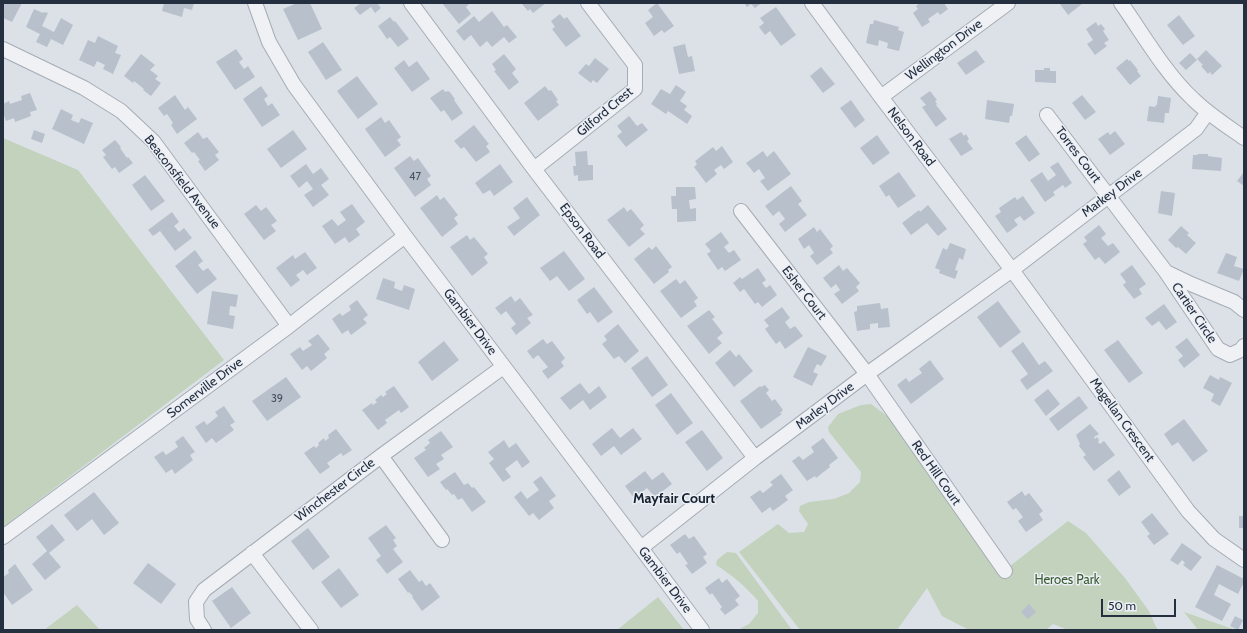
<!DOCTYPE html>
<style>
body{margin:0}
#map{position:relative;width:1247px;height:633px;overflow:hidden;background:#dce1e7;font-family:Cabin,sans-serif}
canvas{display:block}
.frame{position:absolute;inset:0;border:4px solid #242f3f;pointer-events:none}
.scale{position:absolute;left:1101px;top:599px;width:75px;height:18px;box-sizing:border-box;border:2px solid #242f3f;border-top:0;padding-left:5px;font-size:12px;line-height:14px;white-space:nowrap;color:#242f3f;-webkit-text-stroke:3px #ebeff5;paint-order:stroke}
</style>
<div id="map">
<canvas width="1247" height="633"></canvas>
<div class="frame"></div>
<div class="scale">50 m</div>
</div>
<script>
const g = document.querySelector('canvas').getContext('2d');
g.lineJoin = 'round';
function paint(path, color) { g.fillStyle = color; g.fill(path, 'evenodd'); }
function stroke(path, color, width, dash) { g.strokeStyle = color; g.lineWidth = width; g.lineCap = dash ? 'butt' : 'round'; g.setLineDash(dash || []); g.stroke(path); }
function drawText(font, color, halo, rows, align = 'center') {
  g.font = font + ' Cabin,sans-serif'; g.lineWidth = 3; g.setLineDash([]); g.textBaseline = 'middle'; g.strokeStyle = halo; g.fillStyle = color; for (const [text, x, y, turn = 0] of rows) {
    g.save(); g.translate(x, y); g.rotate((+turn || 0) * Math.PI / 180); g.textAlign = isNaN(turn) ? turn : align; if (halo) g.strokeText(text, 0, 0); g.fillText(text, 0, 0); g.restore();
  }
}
paint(new Path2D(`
 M3,138L78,170L224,360L3,527Z
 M871,404L891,419L1010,566L1068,521L1086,533L1125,578L1149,611L1155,625L1158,630H1068L1053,624L1046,630H969L942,616L927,588L897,630H800L739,552L778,524L789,533L804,532L808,524L799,511L800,506L809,502L834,499L849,493L860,482L861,472L829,432L828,427L838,414L861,405Z
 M727,552L736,553L792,630H738L749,624L758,613V601C746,587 732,575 716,565L717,560Z
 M658,597L684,630H617Z
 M77,605L100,630H44Z
 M1184,612L1236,630H1198Z`), '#c2d2bc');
paint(new Path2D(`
 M5,3H22L12,22L3,18V7Z
 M164,3H194L192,10L184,8L182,17L162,11Z
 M297,3H310L322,29L298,40L283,9Z
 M361,3H377L381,8L375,13L371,7L360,15L354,8Z
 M442,3H470L466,7L471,14L459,24Z
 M523,3H546L533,13L530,9L528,11L522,4Z
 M657,3L674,26L664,33L662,30L654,36L645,23L653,17L648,10Z
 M744,3H762L755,8L751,4L747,7Z
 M920,3H944L948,9L940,15L938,12L928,19L930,22L922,27L913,13L918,9L916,6Z
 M1061,3H1083L1068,15L1060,4Z
 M776,7L796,35L781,46L770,31L765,35L759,27L764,23L760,18Z
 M34,9L43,13L44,12L48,13L42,26L54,32L61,18L73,25L63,45L51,39L47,47L36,42L40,34L26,27Z
 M492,11L504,27L507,25L517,37L509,43L504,37L492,47L487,41L480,47L471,35L464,41L456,31L474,16L479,22Z
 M560,14L564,19L567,17L581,36L566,47L552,29L555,27L551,21Z
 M1179,15L1195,36L1183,45L1167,25Z
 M390,17L394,22L395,21L409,39L398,47L390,37L387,39L378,26Z
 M874,20L899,27L898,30L904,32L899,51L887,48L888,43L879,40L878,46L866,43L870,24H873Z
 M1096,22L1098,26L1101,24L1105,29L1103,31L1109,40L1104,43L1107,46L1095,55L1087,44L1093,40L1086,29Z
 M98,36L118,46L115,53L121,55L113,74L103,69L105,65L97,61L94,67L79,60L88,40L95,43Z
 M323,42L342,70L326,80L308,52Z
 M685,44L688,57L692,56L695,71L679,74L673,47Z
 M236,49L243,59L239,62L244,69L248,66L255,77L235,90L216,62Z
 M976,50L985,62L966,75L957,63Z
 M1206,50L1222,66L1212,75L1210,72L1208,74L1201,66L1203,65L1197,59Z
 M1190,53L1197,60L1186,70L1179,63Z
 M141,54L155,65L150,70L158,76L155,79L161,83L151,96L143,90L144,89L134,81L133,83L124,76Z
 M504,54L516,69L512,73L519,82L509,90L494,71L496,70L492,64Z
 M595,58L609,69L597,83L593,80L591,83L578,73L586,64L589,66Z
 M1127,59L1129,61L1130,60L1138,70L1137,71L1141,76L1130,85L1116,68Z
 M404,60L409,67L417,61L430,79L412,92L394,68Z
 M821,67L835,84L823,93L810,76Z
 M1044,68H1050V71H1056V83L1035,82V70H1044Z
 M357,76L378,104L358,119L337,91Z
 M676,85L686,92L680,101L687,106L684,110L692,116L687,124L668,111L666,114L651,104L661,89L670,94Z
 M261,86L268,96L264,99L268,106L272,103L280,115L262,127L243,99Z
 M545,86L549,91L551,90L558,100L556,101L559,105L538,121L524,103Z
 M443,89L445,92L447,91L448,92L449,91L455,99L454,100L463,113L452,121L444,110L441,112L430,98Z
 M930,91L937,100L935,101L937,104L936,105L947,119L936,127L922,107L926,105L920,98Z
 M30,93L37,110L30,112L31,116L15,122L14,118L6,121L3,113V104L9,101L10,104L22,100L21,96Z
 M175,95L185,110L188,107L197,119L177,134L171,125L173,123L167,114L164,116L158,108Z
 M1082,95L1096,112L1085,120L1072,103Z
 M1158,96L1171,98L1169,113H1165L1164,123L1147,121L1149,106L1155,107L1156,105H1157Z
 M851,100L865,120L855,128L840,108Z
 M987,100L1014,104L1012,116H1010L1009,123L985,119Z
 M61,109L73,115L71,120L79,123L81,118L93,123L84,144L52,129Z
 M629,116L637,126L642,123L648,130L626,147L617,136L622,132L617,126Z
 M381,117L385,123L389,120L401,137L397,140L401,145L385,157L365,129Z
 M474,125L489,144L486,146L490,152L476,162L464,147L461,149L454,141Z
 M34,130L45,134L42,143L31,139Z
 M293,130L307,149L281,168L267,149Z
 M1115,131L1125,144L1110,155L1098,139L1108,132L1110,135Z
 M198,132L203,139L207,137L219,152L215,155L219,160L205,171L198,161L200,160L194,152L192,153L184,143Z
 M961,132L964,136L966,134L969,139L967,141L973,149L961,156L949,139Z
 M877,135L890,153L873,165L860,148Z
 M1026,135L1040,154L1029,162L1015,143Z
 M115,140L121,147L120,148L127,158L128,157L133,163L119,173L115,167L112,169L103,157L106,155L102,150Z
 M722,146L733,162L724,169L721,165L714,170L717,174L706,183L694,167L697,164L695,161L713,147L716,151Z
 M587,151L588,165H593V180L578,181V175L574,176L573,166H576L575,152Z
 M763,151L767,157L774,151L791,174L768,191L760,181L765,178L759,169L754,173L746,163Z
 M1198,154H1208V156L1222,158L1221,171L1192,169L1193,155H1197Z
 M410,156L414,161L418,158L431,176L427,179L431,185L415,197L394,168Z
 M1058,162L1072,183L1065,188L1063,185L1053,192L1055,195L1045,202L1030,180L1042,172L1048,181L1056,175L1050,167Z
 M306,164L313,174L321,168L329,179L321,185L329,195L313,207L304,195L313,189L307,181L299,188L290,176Z
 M500,164L513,182L494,196L490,190L483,194L475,183Z
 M899,172L916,196L898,208L889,195L886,197L879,186Z
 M1244,172V186L1237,181Z
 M145,175L165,201L151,211L132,185Z
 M791,186L802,201L798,204L807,215L785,232L779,224L785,219L779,211L773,216L765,206Z
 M676,187H695L696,199L689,200L690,209L696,208V221L677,222V209H672L671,196H676Z
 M1161,191L1175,193L1172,216L1158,213Z
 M437,195L440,200L444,197L458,215L454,218L458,224L442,237L420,208Z
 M1023,196L1035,213L1024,221L1020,216L1014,220L1018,225L1007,233L995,216L1001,212L999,208L1015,197L1017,200Z
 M527,197L540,215L514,236L507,227L520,218L513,208Z
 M352,204L365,222L356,229L360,235L349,243L345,237L335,244L322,226L332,219L338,226L346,220L340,212Z
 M256,205L261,211L266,207L277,221L271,225L276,231L264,240L244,214Z
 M928,205L947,229L938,236L927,223L911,235L902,223L919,210L920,212Z
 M624,207L627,212L631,209L644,225L640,229L645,234L629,247L607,220Z
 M172,212L179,222L174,226L179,232L184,228L192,238L175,251L160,231L153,236L148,230Z
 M1099,225L1106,234L1101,238L1108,246L1113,243L1120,252L1105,264L1099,257L1095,260L1083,244L1087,241L1084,237Z
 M1181,226L1189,233L1187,235L1196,243L1186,254L1178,247L1176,248L1168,240Z
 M814,227L817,232L820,229L833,246L830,249L833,253L817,265L810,256L814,253L809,245L804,249L798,239Z
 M721,232L729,243L724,247L729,253L734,250L741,260L725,271L722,267L718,270L707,254L711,251L705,244Z
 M467,235L470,240L474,237L488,254L484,257L488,263L472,276L450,247Z
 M950,243L966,249L963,260L959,258L955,270L958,271L955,279L939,273L940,270L935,268L943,248L947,250Z
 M656,246L672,267L668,270L669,272L654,284L634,259L649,247L652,250Z
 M195,250L203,261L198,265L203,271L208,268L217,279L197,294L175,266Z
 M564,251L585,279L569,291L557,276L550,281L540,268Z
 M305,252L317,268L307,275L303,270L296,275L300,280L291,287L276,268L293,255L295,259Z
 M1226,253L1237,257L1234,266L1244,269L1239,281L1217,273Z
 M839,265L843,271L847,268L860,283L856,287L859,291L842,304L834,294L840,290L836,284L831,288L823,278Z
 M1132,265L1146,284L1139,289L1142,294L1134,299L1123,285L1126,282L1120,274Z
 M758,268L766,280L762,283L766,288L770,285L777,295L762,307L758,302L755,304L744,289L740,292L733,283L740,277L742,279Z
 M383,278L395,282L394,288L402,291L404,285L415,289L409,310L376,299Z
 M676,279L680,284L685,280L698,298L694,301L697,306L681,318L660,291Z
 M594,287L613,312L598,323L590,312L587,314L577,300Z
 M212,291L238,295L236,307L230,306L229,315L235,316L233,329L207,324Z
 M511,296L515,302L520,298L533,315L527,318L531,323L516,335L511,328L516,324L506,311L501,315L495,308Z
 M357,300L368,315L363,319L367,323L351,335L348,330L342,334L332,319L340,313L342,316L351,310L349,306Z
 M998,301L1021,332L1000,348L977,317Z
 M880,303L881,309L888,308L890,327L878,328V323L870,324V329L857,331L854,312L857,311V306Z
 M1164,304L1177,322L1166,330L1159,321L1152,326L1145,318Z
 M782,307L790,318L785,322L790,329L795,326L803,336L785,349L780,341L776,344L765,329L769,326L764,320Z
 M709,310L715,317L712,319L723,333L717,338L722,343L709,354L687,326Z
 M618,324L639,351L625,363L619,356L614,359L602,344L607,340L604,336Z
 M318,334L330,349L324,354L327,358L311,371L307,366L302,370L290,354L300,347L303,351L312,345L308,341Z
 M1187,338L1200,355L1184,368L1178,360L1183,356L1175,347Z
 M543,339L547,344L552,341L565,358L561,362L564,366L548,379L542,371L548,367L538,355L533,359L527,351Z
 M1118,340L1143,373L1129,383L1104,350Z
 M444,341L459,360L432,381L418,362Z
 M1023,342L1039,365L1045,361L1053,371L1027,390L1020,380L1028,374L1011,351Z
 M808,347L827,356L821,366L817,364L813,372L818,374L812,386L793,377Z
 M730,350L736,357L739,354L753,371L734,387L715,363Z
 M647,356L668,385L652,397L631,368Z
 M930,360L944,379L911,404L897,385L906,378L909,382L922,373L919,369Z
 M1210,375L1219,380L1220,377L1232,383L1220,406L1211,401L1214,394L1203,388Z
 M286,377L301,397L267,421L252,401Z
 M580,383L589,394L599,386L607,397L590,410L583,400L570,410L560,398Z
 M765,385L769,390L766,393L772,401L775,399L783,410L780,413L782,414L761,429L740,401L760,386L761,387Z
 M394,386L409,407L401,413L399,410L385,420L387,423L378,430L362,410L372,403L373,405L377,402L375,400L381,395L383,397L387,394L385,392Z
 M1048,389L1060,404L1046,416L1034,400Z
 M671,393L693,423L677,435L655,405Z
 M1079,396L1088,408L1058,431L1049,419Z
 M224,406L235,422L230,425L234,430L216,443L212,438L206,443L195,427L204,421L207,425L218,416L215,412Z
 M1184,419L1208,451L1193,462L1178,442L1172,446L1164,434Z
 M1090,424L1099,434L1094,437L1095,439L1097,437L1099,440L1098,442L1100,444L1104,441L1115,455L1094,471L1083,457L1086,455L1079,446L1080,444L1076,435Z
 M612,428L620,438L633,428L642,439L621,455L614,446L601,456L592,444Z
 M336,429L352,450L343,456L341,453L327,463L330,467L320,474L304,453L314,446L316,448L319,445L318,443L324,438L325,441L329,438L328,435Z
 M702,430L723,458L707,471L685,442Z
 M441,431L453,447L441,455L444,459L436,464L440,469L428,477L414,458L426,450L424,448L430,443L428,440Z
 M183,436L195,452L190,455L193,460L175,474L172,469L166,473L154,457L163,451L166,455L178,447L175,442Z
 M823,438L838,458L829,465L830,467L816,478L815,476L807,481L792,461L799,456L803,460L814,452L811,447Z
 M504,440L509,448L516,443L530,462L522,468L517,460L505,469L511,477L503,482L489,463L494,459L488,452Z
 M1119,470L1131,487L1119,496L1107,480Z
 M645,471L652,480L663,472L672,484L655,497L647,488L634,498L625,486Z
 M455,472L464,485L468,483L472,488L474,487L486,502L472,512L462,498L458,500L454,494L452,495L447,489L446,490L440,482Z
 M781,474L793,490L785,496L788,500L773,511L770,507L762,513L750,497L760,490L763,493L773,485L770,482Z
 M541,476L556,496L549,501L554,508L539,520L533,513L529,516L514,497L521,491L527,499L539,490L533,482Z
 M1022,491L1025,496L1029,493L1043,511L1039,514L1043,520L1026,532L1018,521L1023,517L1016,508L1013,510L1007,502Z
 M94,492L119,523L104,535L92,519L77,531L64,515Z
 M1152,513L1169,534L1154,545L1147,536L1150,534L1141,522Z
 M1239,516H1244V528H1239Z
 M52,524L65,540L49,553L61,567L45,580L32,564L47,551L36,537Z
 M386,525L396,538L393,540L397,546L393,549L403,562L387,574L376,560L381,556L368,538Z
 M308,528L330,557L313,570L291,541Z
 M685,534L689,539L694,536L707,554L703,557L707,563L692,574L685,565L688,564L680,552L677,554L670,545Z
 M1182,543L1202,557L1191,571L1183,565L1185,563L1182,560L1178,565L1170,560Z
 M148,563L176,584L161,604L133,583Z
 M15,564L33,590L12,605L3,592V577L9,573L8,570Z
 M1217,565L1244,579V582L1238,594L1219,584L1214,595L1231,604L1222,621L1195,607Z
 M339,568L359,595L341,608L321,582Z
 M410,570L419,582L422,580L426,586L430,583L440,597L422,611L412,597L413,596L409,592L408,593L398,579Z
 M719,578L722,583L727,579L740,596L735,600L739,605L725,615L720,609L722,607L712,593L710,595L705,588Z
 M232,587L251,613L231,628L212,601Z
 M1029,604L1036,612L1028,619L1021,612Z
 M1235,616L1243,620L1238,630L1230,626Z`), '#b8c0cb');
const minor = new Path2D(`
 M255,3L269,42L294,85L405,236L641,548L702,630
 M411,3L534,169L755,458
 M812,3L881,97L1012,270L1188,511L1214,539L1244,560
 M1121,3C1143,34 1165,73 1193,99C1208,114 1227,126 1244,138
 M3,49L84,88L121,111L153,141L289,326
 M881,97L1008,3
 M1047,115L1166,272L1218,349L1230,355L1241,350L1244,346
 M534,169L635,89V65L588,3
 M741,211L867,374L1005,571
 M1166,272L1191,284L1234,302L1244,310
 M381,456L442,540
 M3,537L289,326L405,236
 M641,548L755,458L867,374L1012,270L1196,129L1208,112
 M252,553L311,630
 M204,630L197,619L196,602L204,590L381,456L503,367`);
stroke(minor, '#a5acb5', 16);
stroke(minor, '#eff1f5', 14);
drawText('11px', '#495362', null, [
 ["47",415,177],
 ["39",277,399]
]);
drawText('13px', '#242f3f', '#ebeff5', [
 ["Wellington Drive",944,50,-37],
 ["Gilford Crest",605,112,-40],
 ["Nelson Road",911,137,53],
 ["Torres Court",1078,155,53],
 ["Beaconsfield Avenue",182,182,52],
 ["Markey Drive",1112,193,-37],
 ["Epson Road",582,231,53],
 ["Esher Court",804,293,52],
 ["Cartier Circle",1194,313,56],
 ["Gambier Drive",470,322,53],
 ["Somerville Drive",205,388,-37],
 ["Marley Drive",825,406,-37],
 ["Magellan Crescent",1122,420,54],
 ["Red Hill Court",936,473,55],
 ["Winchester Circle",335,490,-37],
 ["Gambier Drive",665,580,53]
]);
drawText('13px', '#3a5c30', '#ebeff5', [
 ["Heroes Park",1067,580]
]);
drawText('bold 14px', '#17202f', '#ebeff5', [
 ["Mayfair Court",674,499]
]);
</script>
